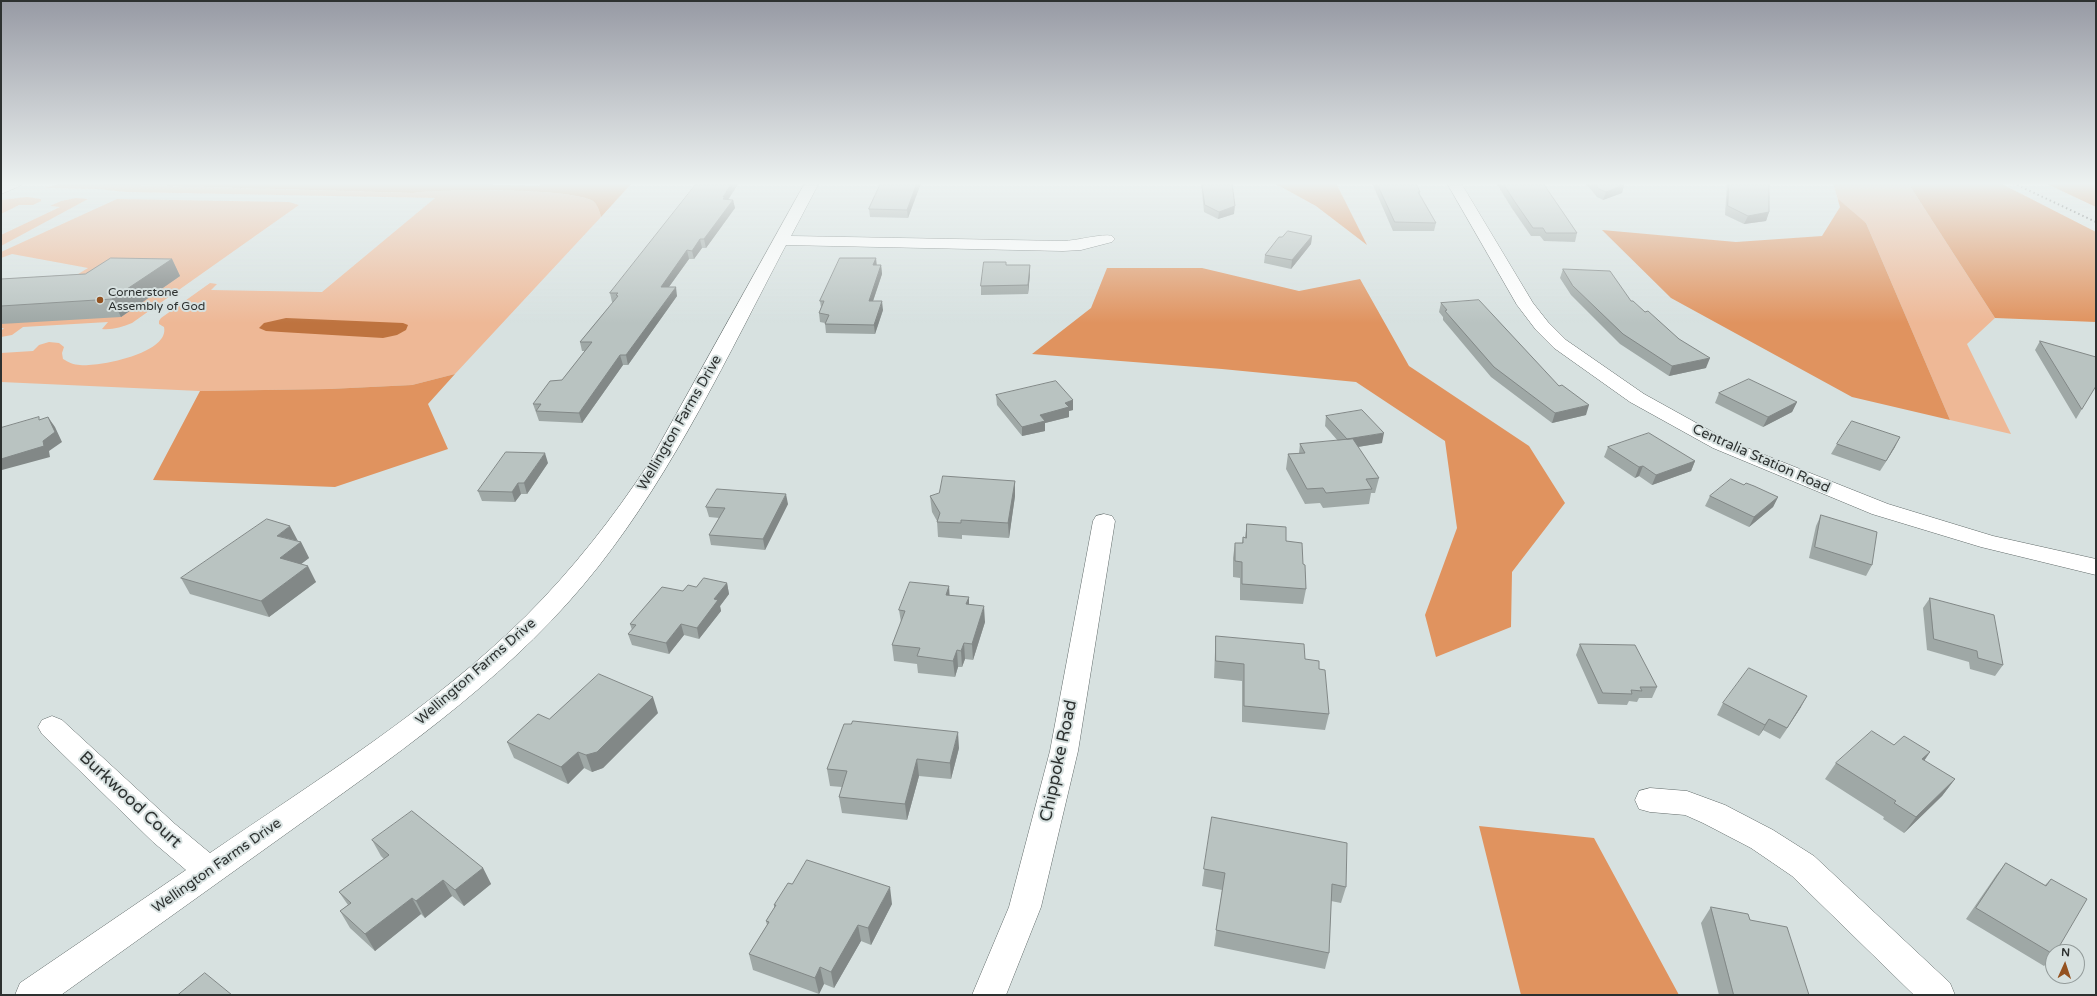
<!DOCTYPE html>
<style>
body{margin:0}
#map{position:relative;width:2097px;height:996px;overflow:hidden;background:#d7e1e0;font-family:"Varela Round",sans-serif}
canvas{display:block}
.frame{position:absolute;inset:0;border:2px solid #2d3130;pointer-events:none}
.north{position:absolute;left:2045px;top:944px;width:40px;height:40px;box-sizing:border-box;background:#d7e1e0;border:1px solid #939b9a;border-radius:50%;rotate:3deg;font-size:11px;font-weight:700;line-height:16px;text-align:center;color:#2d3130}
.north::after{content:'';display:block;margin:auto;width:14px;height:18px;background:#945220;clip-path:polygon(50% 0,100% 100%,50% 72%,0 100%)}
</style>
<div id="map">
<canvas width="2097" height="996"></canvas>
<div class="frame"></div>
<div class="north">N</div>
</div>
<script>
const g = document.querySelector('canvas').getContext('2d');
g.lineJoin = 'round';
function paint(path, color) { g.fillStyle = color; g.fill(path, 'evenodd'); }
function stroke(path, color, width, dash) { g.strokeStyle = color; g.lineWidth = width; g.lineCap = dash ? 'butt' : 'round'; g.setLineDash(dash || []); g.stroke(path); }
function drawText(font, color, halo, rows, align = 'center') {
  g.font = font + ' "Varela Round",sans-serif'; g.lineWidth = 4; g.setLineDash([]); g.textBaseline = 'middle'; g.strokeStyle = halo; g.fillStyle = color; for (const [text, x, y, turn = 0] of rows) {
    g.save(); g.translate(x, y); g.rotate((+turn || 0) * Math.PI / 180); g.textAlign = isNaN(turn) ? turn : align; if (halo) g.strokeText(text, 0, 0); g.fillText(text, 0, 0); g.restore();
  }
}
paint(new Path2D(`
 M64,183L414,193C442,189 571,188 593,201C597,204 600,212 601,217L455,374L412,385L329,389L200,391L1,382V353L33,351L39,345L49,342L59,343L64,347L62,353L63,359C68,362 74,365 80,365C99,367 170,353 164,327L159,324V321L161,318L210,283L217,284L211,290L322,292L435,198L126,192L98,189L44,188Z
 M1833,183H1908L1995,318L1967,344L2011,434L1950,420L1866,223L1840,207Z
 M27,197L41,199V201L33,205H19L1,214V200Z
 M76,198L88,199L1,246V235L60,207L50,206L61,201Z
 M117,199L289,202L299,205L132,323C122,327 112,330 102,329L108,322L23,327L12,335L1,337V331L4,328H1V283L62,284L88,268L12,254L1,258V252Z`), '#eeb896');
paint(new Path2D(`
 M71,183H434L539,186L542,183H632L601,217C600,212 597,204 593,201C571,188 443,189 414,193Z
 M1274,183H1336L1367,245L1316,206Z
 M1908,183H2000L2096,232V322L1995,318Z
 M2045,183H2096V207Z
 M1838,199L1866,223L1950,420L1852,397L1671,298L1602,230L1736,242L1822,236L1840,207Z
 M1107,268H1202L1299,291L1360,279L1409,366L1529,446L1565,503L1512,572L1511,627L1436,657L1425,615L1457,528L1445,441L1356,382L1222,369L1032,354L1091,308Z
 M455,374L428,404L448,449L335,487L153,480L200,391L329,389L412,385Z
 M1479,826L1594,838L1679,995H1521Z`), '#e0935f');
paint(new Path2D(`
 M286,318L403,323L408,325L406,330L397,335L383,338L281,332L266,331L259,328L264,323Z`), '#be733f');
const street = new Path2D(`
 M805,183H819L791,236L1063,241C1076,241 1103,233 1112,236L1115,239L1112,242L1081,250L1063,251L786,245C728,355 675,469 598,567C518,669 409,746 304,821C223,879 142,937 61,995H15L20,983L186,870L153,842L42,734L38,727L42,720L52,716L62,720L175,824L210,853C317,780 434,707 526,616C573,569 613,518 649,463Z
 M1447,183H1461L1533,303L1548,322L1566,340L1644,394L1727,440L1888,504L1993,536L2096,559V575L1981,547L1872,514L1713,448L1630,402L1554,348L1536,330L1517,305Z
 M1104,514L1112,516L1115,521L1078,751L1041,907L1006,995H972L1009,907L1050,751L1093,521L1096,516Z
 M1650,788L1687,791L1725,805L1773,830L1814,856L1950,983L1955,995H1914L1792,876L1751,848L1703,823L1685,815L1650,812L1639,809L1635,800L1639,791Z`);
const secondary = new Path2D(`
 M4,183H22L20,186L1,194V185Z`);
stroke(street, '#626b6a', 1);
stroke(secondary, '#626b6a', 1);
paint(street, '#fff');
paint(secondary, '#fff');
stroke(new Path2D(`
 M2013,183L2096,222`), '#494e4d', 2, [1.5, 3]);
paint(new Path2D(`
 M881,183H921L908,218L870,217L869,209Z
 M1201,183H1232L1234,214L1218,219L1204,212Z
 M1372,183H1416L1420,192V194L1436,223L1434,231H1393Z
 M1496,183H1543L1577,233L1575,242L1544,241L1540,236H1531L1513,210Z
 M1585,183H1622L1624,185L1622,193L1603,200L1597,197Z
 M1727,183H1769V212L1766,221L1744,224L1725,215Z
 M728,199L733,200L735,208L706,248H702L694,259H689L669,287L677,296L628,365H623L582,423L539,421L533,404L562,380L585,351H582L580,342L613,302H612L610,293Z
 M1312,236L1311,244L1291,269L1264,263L1265,255Z
 M876,258V265H881L882,274L873,301L883,310L875,334L826,333L825,323L820,322L819,313L821,307L820,301Z
 M172,259L180,276L121,317L1,324V279L85,274Z
 M1006,265H1030V274L1028,294L981,295V286Z
 M1563,269L1631,301L1706,368L1669,376L1620,344L1571,295L1560,278Z
 M1441,303L1586,415L1552,423L1491,377L1443,320V317L1439,312Z
 M2040,341L2082,409L2076,419L2035,350Z
 M1719,393L1797,402L1792,412L1763,427L1715,403Z
 M996,395L1073,400V410L1069,411V417L1045,423V431L1022,436L997,405Z
 M1326,416L1382,443L1358,447L1379,478L1375,493H1371L1369,504L1323,508L1320,503L1305,504L1286,469L1288,454L1299,453L1300,444L1338,441L1325,426Z
 M1837,444L1895,447L1880,471L1831,454Z
 M1608,447L1695,461L1691,471L1652,485L1639,476L1635,478L1604,457Z
 M548,463L527,494H521L515,502L482,501L478,491Z
 M1015,481V496L1009,538L962,535V539L938,537L937,521L932,512L930,496Z
 M1744,485L1778,497L1773,507L1749,527L1705,506L1710,496Z
 M788,504L765,550L711,545L709,535L719,518L709,517L706,507Z
 M1821,515L1872,565L1866,576L1809,558L1816,526Z
 M1247,524L1286,541L1303,564L1306,589L1303,604L1240,600V578L1233,577V558L1235,543H1242L1243,537H1245Z
 M298,542H301L309,558L301,564L316,582L269,617L190,594L181,578Z
 M727,583L729,594L720,606L721,611L699,639L684,635L669,654L632,645L628,634L632,630L630,624L683,591L696,587Z
 M949,586V595L969,604L985,622L973,660L965,659L962,667H958L955,677L918,673L917,664L894,661L892,645L901,622L899,610Z
 M1930,598L2003,665L1995,676L1970,669L1969,662L1927,650L1923,608Z
 M1216,636L1305,659L1319,669L1329,714L1325,730L1242,722V681L1214,678L1215,652Z
 M1580,644L1657,687L1652,698H1639L1637,702L1629,701L1627,705L1598,704L1576,655Z
 M1723,703L1801,707L1780,739L1763,730L1759,736L1717,715Z
 M658,713L603,768L592,772L584,768L568,784L514,758L507,742L549,719Z
 M1894,745L1930,752L1924,761L1955,779L1942,796L1904,833L1883,819L1884,817L1825,779L1836,763Z
 M959,748L951,779L919,776L907,820L842,813L839,797L842,787L830,786L827,769Z
 M1212,817L1346,887L1341,903L1331,901L1329,953L1325,969L1214,946L1222,890L1202,886Z
 M372,840L483,868L491,884L464,906L452,896L425,918L421,914L375,951L350,928L340,911L348,905L339,892L384,859L381,856Z
 M2006,863L2045,885L2051,879L2053,957L2044,966L1966,919L1997,874Z
 M792,884L892,904L871,945L861,941L834,988L824,984L819,994L753,970L749,954L767,925L766,921L774,908V905Z
 M1711,907L1750,920L1809,995H1719L1701,923Z`), '#9fa8a6');
paint(new Path2D(`
 M732,183H739L726,203L723,199V197Z
 M917,183H921L908,218L907,210Z
 M1624,185L1622,193L1603,200L1606,192Z
 M733,200L735,208L706,248L704,239Z
 M1235,206L1234,214L1218,219L1219,212Z
 M1769,212L1766,221L1744,224L1748,216Z
 M1312,236L1311,244L1291,269L1292,260Z
 M700,239L702,248L694,259L692,251Z
 M687,250L689,259L663,295L661,287Z
 M876,258L877,267L873,265Z
 M172,259L180,276L121,317L112,299Z
 M881,265L882,274L870,310L869,301Z
 M1030,265V274L1028,294V285Z
 M676,287L677,296L628,365L626,355Z
 M882,301L883,310L875,334L874,325Z
 M620,355L623,365L582,423L579,413Z
 M1710,358L1706,368L1669,376L1672,366Z
 M1073,400V410L1069,411V417L1045,423V431L1022,436V427L1040,415L1065,403Z
 M1797,402L1792,412L1763,427L1768,417Z
 M1589,405L1586,415L1552,423L1555,413Z
 M48,417L55,427L62,442L49,451L50,457L2,470L1,468V459L43,441Z
 M1384,433L1382,443L1345,449L1347,439Z
 M1900,437L1895,447L1880,471L1886,461Z
 M545,453L548,463L527,494L524,483Z
 M1695,461L1691,471L1652,485L1656,475Z
 M1643,466L1639,476L1635,478L1639,467Z
 M1015,481V496L1009,538L1008,523Z
 M518,483L521,494L515,502L512,492Z
 M786,494L788,504L765,550L763,539Z
 M1778,497L1773,507L1749,527L1754,517Z
 M290,526L298,541L277,536Z
 M301,542L309,558L288,574L280,558Z
 M308,566L316,582L269,617L261,601Z
 M727,583L729,594L720,606L721,611L699,639L697,628L714,599Z
 M949,586L950,602L946,595Z
 M969,597V613L966,604Z
 M984,606L985,622L973,660L972,644Z
 M681,624L684,635L669,654L666,643Z
 M964,643L965,659L962,667L961,651Z
 M957,650L958,667L955,677L953,661Z
 M1807,696L1801,707L1780,739L1787,728Z
 M653,697L658,713L603,768L592,772L586,755Z
 M1769,719L1763,730L1759,736L1765,725Z
 M958,732L959,748L951,779L950,763Z
 M578,752L584,768L568,784L561,767Z
 M1930,752L1919,768L1922,759Z
 M917,759L919,776L907,820L905,804Z
 M1955,779L1942,796L1904,833L1916,817Z
 M483,868L491,884L464,906L455,890Z
 M443,880L452,896L425,918L416,901Z
 M890,887L892,904L871,945L868,928Z
 M412,898L421,914L375,951L365,934Z
 M858,925L861,941L834,988L831,972Z
 M820,967L824,984L819,994L815,978Z`), '#828887');
const building = new Path2D(`
 M697,183H732L723,197H725L723,199L733,200L704,239H700L692,251L687,250L661,287H676L626,355H620L579,413L536,411L541,404H533L550,381L562,380L592,342H580L618,296L616,295L618,293H610Z
 M881,183H917L907,210L869,209Z
 M1202,183H1232L1235,206L1219,212L1205,205Z
 M1377,183H1416L1420,192H1418L1436,223L1395,222Z
 M1503,183H1543L1577,233H1546L1543,228H1533L1515,202Z
 M1594,183H1622L1624,185L1606,192L1599,189Z
 M1729,183H1769V212L1748,216L1728,206Z
 M1288,231L1312,236L1292,260L1265,255L1279,237H1282Z
 M111,258L172,259L112,299L1,306V279L85,274Z
 M840,258H876L873,265H881L869,301H882L874,325L825,324L829,315L819,313L824,301H820Z
 M984,262H1006V265H1030L1028,285L981,286Z
 M1563,269L1610,271L1631,301H1633L1645,312L1648,311L1679,339L1710,358L1672,366L1623,334L1573,286Z
 M1479,300L1559,386L1562,385L1589,405L1555,413L1494,367L1445,311L1447,310L1441,303Z
 M2040,341L2096,357V386L2082,409Z
 M1749,379L1797,402L1768,417L1719,393Z
 M1056,381L1073,400L1065,403L1069,407L1040,415L1045,421L1022,427L996,395Z
 M1362,410L1384,433L1347,439L1326,416Z
 M39,417V420L48,417L55,432L43,441L44,446L1,459V428Z
 M1852,421L1900,437L1886,461L1837,444Z
 M1649,433L1695,461L1656,475L1643,466L1639,467L1608,447Z
 M1353,439L1379,478L1366,479L1372,489L1326,493L1323,488L1307,489L1288,454L1305,453L1300,444Z
 M506,452L545,453L524,483H518L512,492L478,491Z
 M943,476L1015,481L1008,523L961,520V523L937,522L940,513L930,496L939,493Z
 M1731,479L1744,485L1746,483L1754,486L1778,497L1754,517L1710,496Z
 M717,489L786,494L763,539L709,535L725,508L706,507Z
 M1821,515L1877,532L1872,565L1815,547Z
 M267,519L290,526L277,536L301,542L280,558L308,566L261,601L181,578Z
 M1247,524L1286,527V541L1302,543L1303,564L1305,565L1306,589L1242,584V562L1235,561V543H1243V537L1246,538Z
 M704,578L727,583L714,599L718,600L697,628L681,624L666,643L628,634L636,625L630,624L662,587L683,591L688,585L696,587Z
 M910,582L949,586L946,595L969,597L966,604L984,606L972,644L964,643L961,651L957,650L953,661L917,656L920,648L892,645L905,611L899,610Z
 M1930,598L1994,615L2003,665L1978,658L1977,651L1934,639Z
 M1216,636L1304,644L1305,659L1319,661V669L1325,670L1329,714L1244,706V664L1216,661Z
 M1580,644L1635,645L1657,687H1640L1642,691L1631,690L1632,694L1603,693Z
 M1749,668L1807,696L1787,728L1769,719L1765,725L1723,703Z
 M599,674L653,697L597,752L586,755L578,752L561,767L507,742L538,714L549,719Z
 M853,721L958,732L950,763L917,759L905,804L839,797L847,771L827,769L844,724H851Z
 M1872,731L1894,745L1904,736L1930,752L1922,759L1955,779L1916,817L1894,803L1896,801L1836,763Z
 M412,811L483,868L455,890L443,880L416,901L412,898L365,934L340,911L351,903L339,892L389,855L372,840Z
 M1212,817L1347,843L1346,887L1332,884L1329,953L1216,930L1225,873L1204,869Z
 M807,860L890,887L868,928L858,925L831,972L820,967L815,978L749,954L769,922L766,921L776,905H774L788,883L792,884Z
 M2006,863L2046,886L2051,879L2087,899L2056,952H2053V954L1976,908Z
 M1711,907L1748,914L1750,920L1787,927L1809,995H1734Z
 M205,973L232,995H178Z`);
paint(building, '#b9c3c1');
stroke(building, '#828887', 1);
const sky = g.createLinearGradient(0, 0, 0, 323);
sky.addColorStop(0, '#979aa4');
sky.addColorStop(0.57, '#edf2f1');
sky.addColorStop(1, '#edf2f100');
g.fillStyle = sky;
g.fillRect(0, 0, 2097, 323);
for (const [x, y, r, color] of [
 [100,300,4,"#945220"]
]) { const dot = new Path2D(); dot.arc(x, y, r, 0, 2 * Math.PI); g.fillStyle = color; g.fill(dot); stroke(dot, '#d7e1e0', 1.5); }
drawText('12px', '#2d3130', '#d7e1e0', [
 ["Cornerstone",108,293],
 ["Assembly of God",108,307]
], 'left');
drawText('14px', '#2d3130', '#d7e1e0', [
 ["Wellington Farms Drive",680,423,-60],
 ["Centralia Station Road",1761,459,24],
 ["Wellington Farms Drive",476,672,-41],
 ["Wellington Farms Drive",217,866,-35]
]);
drawText('17px', '#2d3130', '#d7e1e0', [
 ["Chippoke Road",1059,761,-78],
 ["Burkwood Court",130,800,43]
]);
</script>
